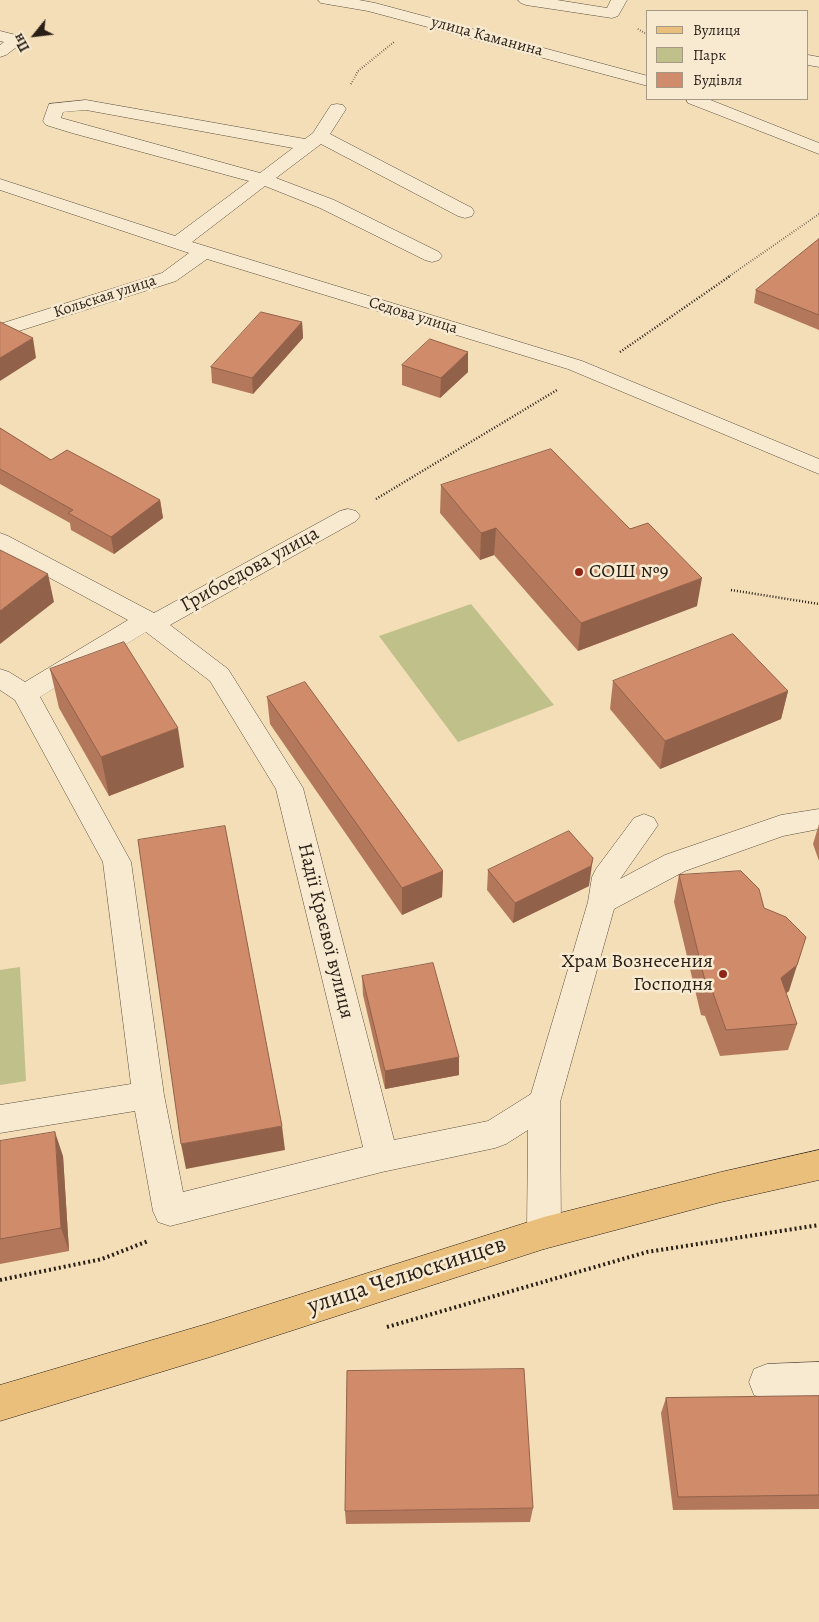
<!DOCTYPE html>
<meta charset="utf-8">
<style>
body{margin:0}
#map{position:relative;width:819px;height:1622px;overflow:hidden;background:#f3deb7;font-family:Alegreya,serif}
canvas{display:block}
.legend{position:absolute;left:646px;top:10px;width:162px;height:90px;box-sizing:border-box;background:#f7ead0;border:1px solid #a59986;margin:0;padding:6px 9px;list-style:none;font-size:15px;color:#291f17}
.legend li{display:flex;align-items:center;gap:10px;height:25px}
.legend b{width:25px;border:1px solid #a59986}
.north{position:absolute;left:10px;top:10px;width:50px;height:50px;-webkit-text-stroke:4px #f7ead0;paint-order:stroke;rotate:241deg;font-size:14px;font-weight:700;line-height:20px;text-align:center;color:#291f17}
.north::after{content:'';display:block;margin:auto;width:18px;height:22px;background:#291f17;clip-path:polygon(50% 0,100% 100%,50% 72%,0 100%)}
</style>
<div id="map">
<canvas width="819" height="1622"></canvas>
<ul class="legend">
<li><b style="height:6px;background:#eabf7c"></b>Вулиця</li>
<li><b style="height:14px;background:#c0c08b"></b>Парк</li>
<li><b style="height:14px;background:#d08b6a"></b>Будівля</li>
</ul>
<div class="north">Пн</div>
</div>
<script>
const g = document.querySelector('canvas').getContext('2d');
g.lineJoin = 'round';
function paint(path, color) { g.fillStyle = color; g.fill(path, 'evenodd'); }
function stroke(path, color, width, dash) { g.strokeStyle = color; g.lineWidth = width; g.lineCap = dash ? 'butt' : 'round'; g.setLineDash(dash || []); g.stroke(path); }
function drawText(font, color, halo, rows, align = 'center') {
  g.font = font + ' Alegreya,serif'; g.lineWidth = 5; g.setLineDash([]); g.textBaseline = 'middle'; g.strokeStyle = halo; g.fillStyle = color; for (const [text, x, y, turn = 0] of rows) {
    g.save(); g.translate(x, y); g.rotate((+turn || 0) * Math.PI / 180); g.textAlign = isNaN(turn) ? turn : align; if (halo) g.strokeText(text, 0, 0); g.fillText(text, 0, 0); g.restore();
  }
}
paint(new Path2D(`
 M471,604L554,705L458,742L379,636Z
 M20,967L26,1081L0,1085V970Z`), '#c0c08b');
const minor = new Path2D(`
 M318,0H359L375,3L648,76V86L368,11L321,3Z
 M518,0H557L607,8L611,0H627L618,16L612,18L526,5L521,3Z
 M0,31L24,37L26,40L6,55L0,57V45L4,42L0,41Z
 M808,55L819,57V67L808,65Z
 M686,99H708L819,143V154L688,103Z
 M86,100L305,139L313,133L331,105L337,104L343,105L346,109L330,134L472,208L474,212L472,216L465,218L458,216L321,144L276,178L334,200L439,252L442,256L439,260L432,262L425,260L320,208L265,186L192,242L582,361L819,459V474L568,369L207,259L176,281L0,337V324L162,273L189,253L0,190V179L175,236L249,181L72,133L46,125L43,121L49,104ZM86,110L293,148L260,173L61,118L63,112Z
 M348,509L356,511L360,516L356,521L170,625L228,669L303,788L394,1140L488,1121L531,1094L588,902L592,877L596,869L634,818L644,814L654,818L658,825L620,879L665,855L781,815L819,809V829L783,836L685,871L614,909L560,1102L561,1233L556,1244L544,1249L532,1244L527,1233L528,1130L506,1144L495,1148L382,1172L170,1226L158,1222L153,1211L135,1111L0,1133V1105L131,1084L103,862L15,700L0,690V669L9,672L25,682L128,620L0,551V533L8,536L154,613L340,511ZM146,632L210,681L276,789L363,1147L183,1192L164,1095L131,862L40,697Z
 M819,1362V1398L767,1400L754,1395L749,1382L754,1369L767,1364Z`);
const major = new Path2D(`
 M819,1150V1180L721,1202L544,1249L210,1357L0,1421V1385L210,1323L544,1217L721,1172Z`);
stroke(minor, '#5c4f3f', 1);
stroke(major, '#291f17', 1);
stroke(new Path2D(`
 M638,29L648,35
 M351,84L358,71L394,42
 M728,277L819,214`), '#291f17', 2, [0.5, 2]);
stroke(new Path2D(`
 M620,352L730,276
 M376,499L557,390
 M731,590L819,604`), '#291f17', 2.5, [1, 2]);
stroke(new Path2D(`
 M0,1280L102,1259L148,1241
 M387,1327L647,1252L819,1225`), '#291f17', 4, [2, 3]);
paint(minor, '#f7ead0');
paint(major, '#eabf7c');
paint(new Path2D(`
 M819,239V330L754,303L756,290Z
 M302,322L303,338L253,394L212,383L211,367Z
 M402,365L468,372L440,398L402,385Z
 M0,428L51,460L160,500L163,518L114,554L71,530L70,523L0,484Z
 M441,485L697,606L578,651L494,555L480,560L440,513Z
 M50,669L184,767L109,796L59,708Z
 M613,681L788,691L781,719L660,769L610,709Z
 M267,697L443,871L442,897L402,915L270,724Z
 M819,824V861L813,844Z
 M488,870L589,886L513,923L487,890Z
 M679,875L789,991L786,993L797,1024L788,1050L720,1056L705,1016L701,1015L674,902Z
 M362,976L459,1075L385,1089L363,995Z
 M0,1141L63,1156L69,1251L0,1264Z
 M819,1396V1509L673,1510L661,1413L666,1398Z
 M533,1508L530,1522L346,1524L345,1511Z`), '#b3785b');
paint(new Path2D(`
 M302,322L303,338L253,394L252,378Z
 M33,338L36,358L0,381V358Z
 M468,352V372L440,398L441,378Z
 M160,500L163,518L114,554L111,537Z
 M496,528L494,555L480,560L481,533Z
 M48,574L54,602L0,644V611Z
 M702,578L697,606L578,651L581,623Z
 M788,691L781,719L660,769L665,741Z
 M178,728L184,767L109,796L101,757Z
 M593,858L589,886L513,923L515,903Z
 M443,871L442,897L402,915V888Z
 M806,937L789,991L773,1004L781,978Z
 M459,1057V1075L385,1089V1071Z
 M282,1126L285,1150L186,1169L181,1144Z
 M55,1132L63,1156L69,1251L61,1228Z`), '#92614a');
const building = new Path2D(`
 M819,239V315L756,290Z
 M261,312L302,322L252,378L211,367Z
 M0,322L33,338L0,358Z
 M430,339L468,352L441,378L402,365Z
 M0,428L51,460L67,450L160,500L111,537L68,513L73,510L0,469Z
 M551,449L630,529L648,523L702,578L581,623L496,528L481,533L441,485Z
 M0,550L48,574L0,611Z
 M733,634L788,691L665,741L613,681Z
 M124,642L178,728L101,757L50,669Z
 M305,682L443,871L402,888L267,697Z
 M225,826L282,1126L181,1144L138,840Z
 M569,831L593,858L591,866L515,903L488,870Z
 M741,871L759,889L764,908L786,917L806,937L797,965L781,978L797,1024L726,1030L712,990L707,989L679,875Z
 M433,963L459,1057L385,1071L362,976Z
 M55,1132L61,1228L0,1239V1141Z
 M524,1369L533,1508L345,1511L347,1371Z
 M819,1396V1495L678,1497L666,1398Z`);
paint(building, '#d08b6a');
stroke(building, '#92614a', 1);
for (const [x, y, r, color] of [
 [579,572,5,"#8f2418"],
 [723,974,5,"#8f2418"]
]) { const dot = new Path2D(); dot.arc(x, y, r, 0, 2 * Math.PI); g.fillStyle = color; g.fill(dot); stroke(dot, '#f7ead0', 2); }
drawText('16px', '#291f17', '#f7ead0', [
 ["улица Каманина",487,37,15],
 ["Кольская улица",105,297,-18],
 ["Седова улица",413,316,17]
]);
drawText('20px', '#291f17', '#f7ead0', [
 ["Грибоедова улица",250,570,-29],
 ["Надії Краєвої вулиця",325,931,76]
]);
drawText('20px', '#291f17', '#f7ead0', [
 ["СОШ №9",589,572],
 ["Храм Вознесения",713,962,"right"],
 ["Господня",713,985,"right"]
], 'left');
drawText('24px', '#291f17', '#f7ead0', [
 ["улица Челюскинцев",407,1276,-18]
]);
</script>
